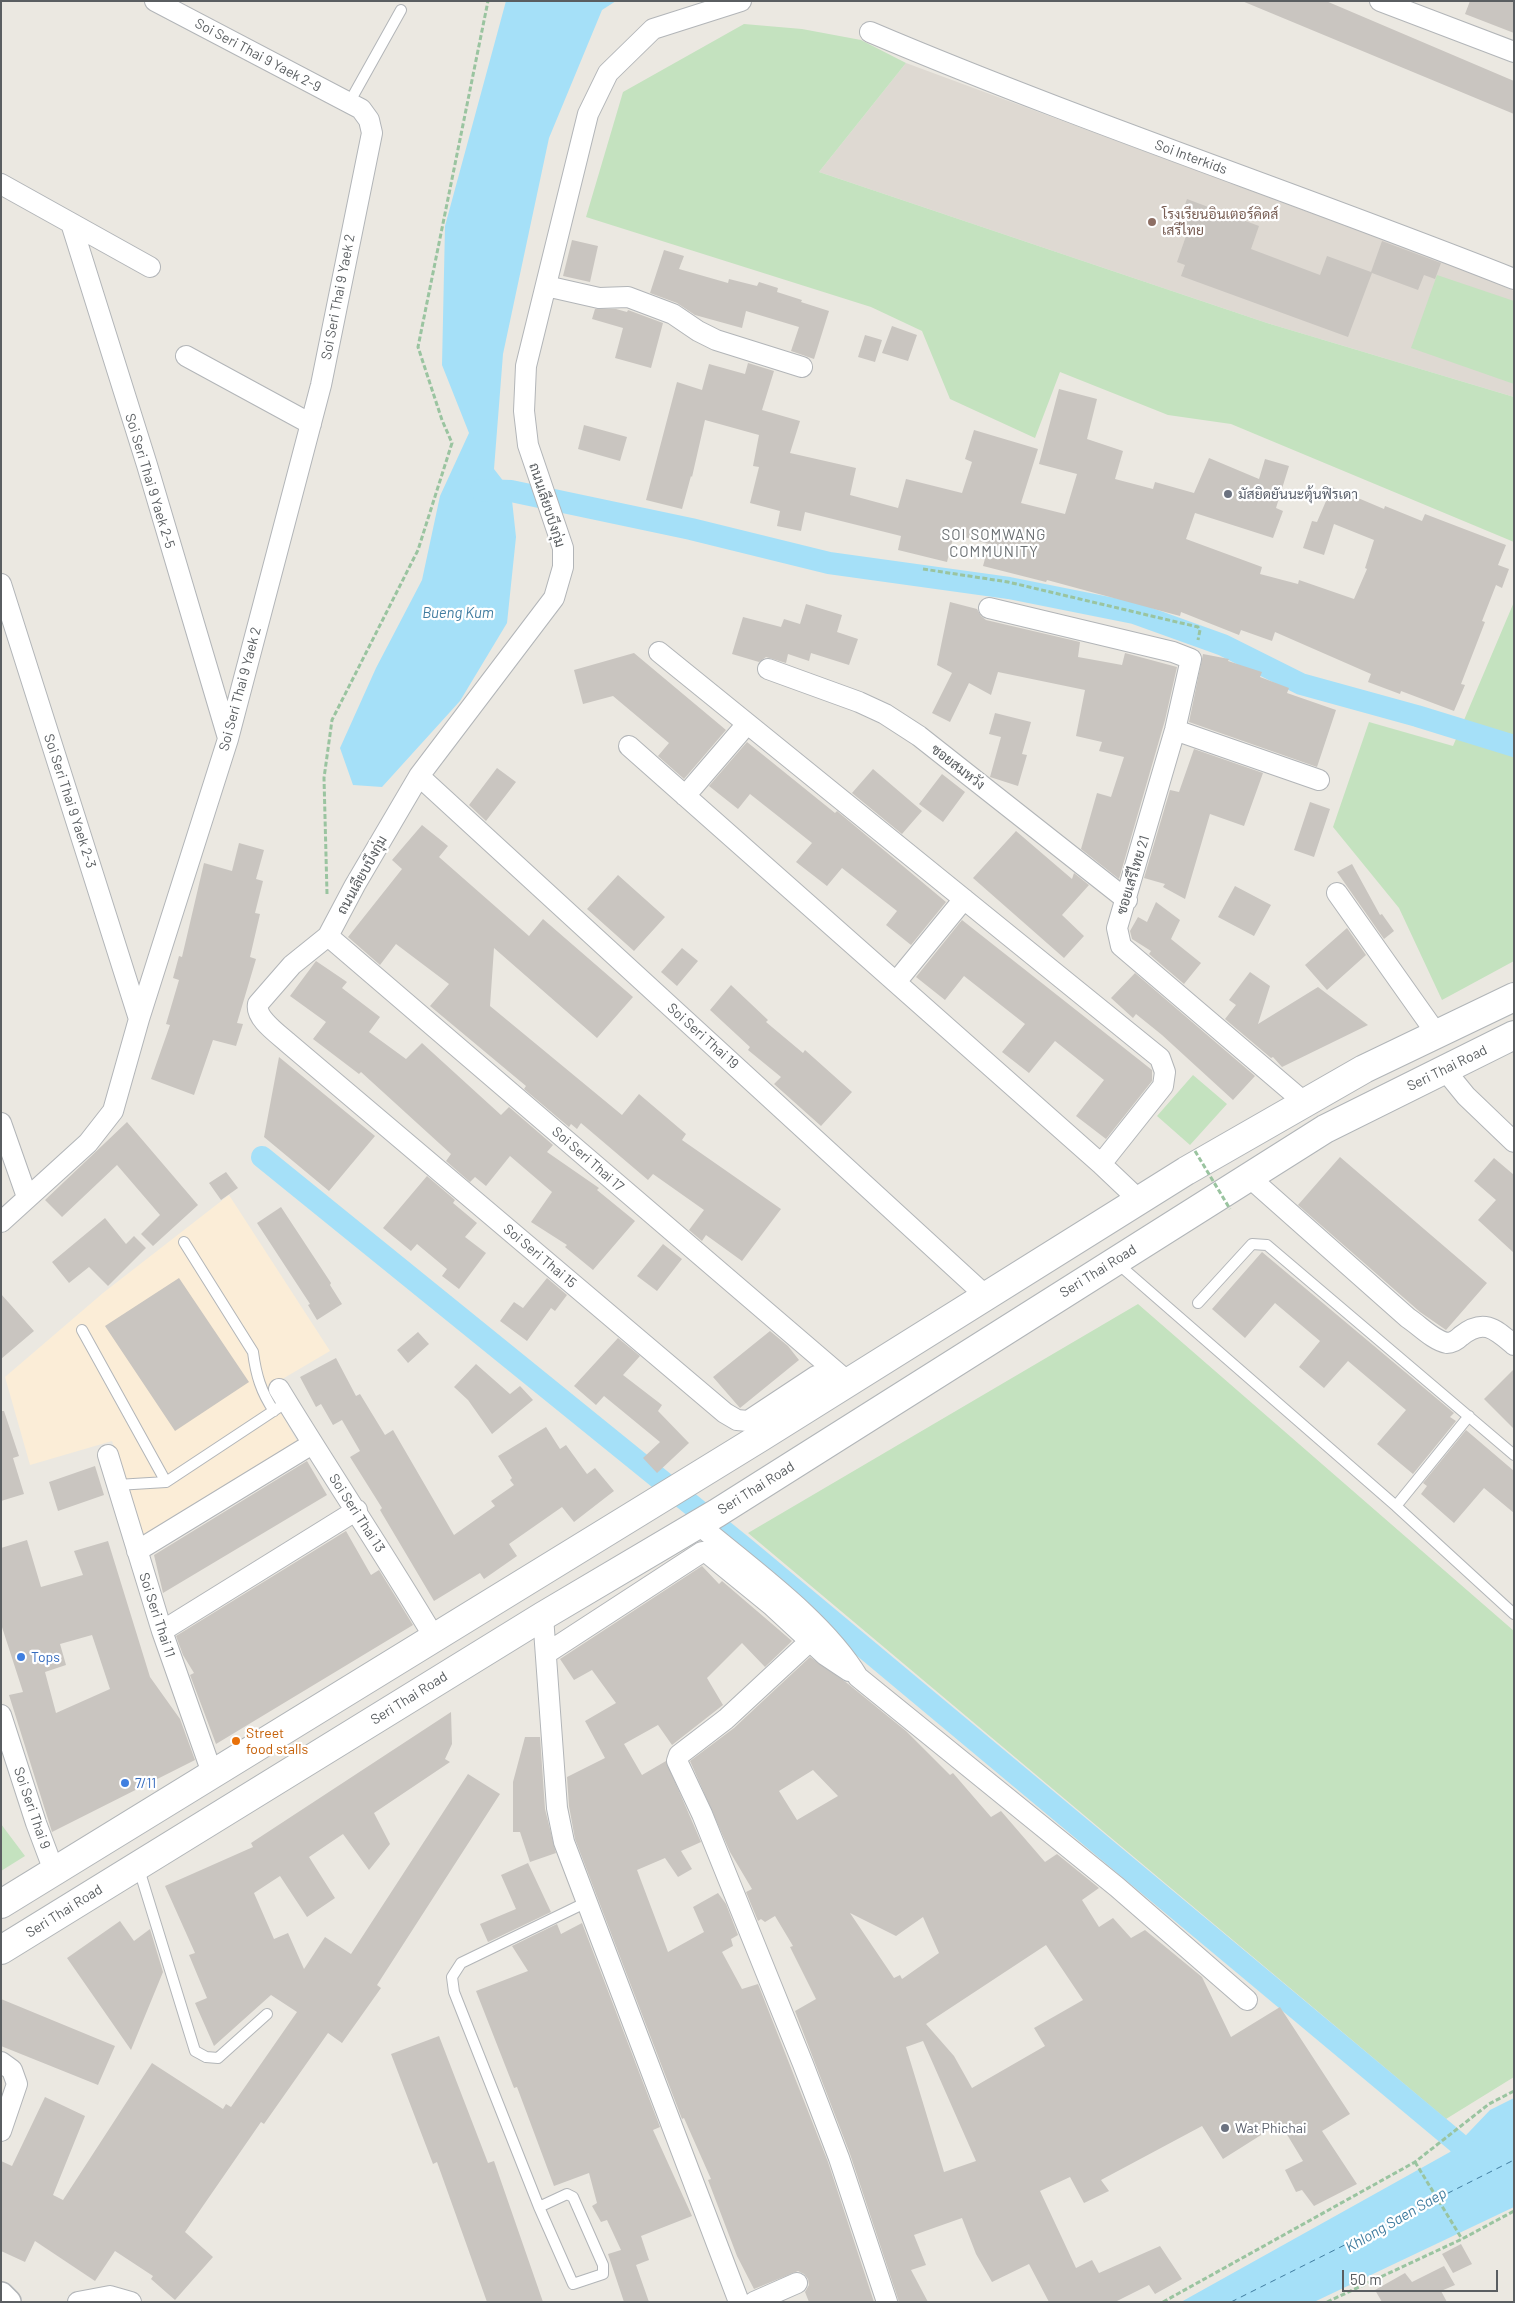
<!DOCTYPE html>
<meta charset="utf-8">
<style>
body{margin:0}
#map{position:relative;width:1515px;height:2303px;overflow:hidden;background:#ebe8e1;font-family:Barlow,sans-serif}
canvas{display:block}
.frame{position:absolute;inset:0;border:2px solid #5a5e61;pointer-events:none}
.scale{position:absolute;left:1342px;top:2270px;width:156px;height:22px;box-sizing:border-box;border:2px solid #5a5e61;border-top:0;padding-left:6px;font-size:15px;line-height:18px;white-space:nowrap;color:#5a5e61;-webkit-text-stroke:4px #fff;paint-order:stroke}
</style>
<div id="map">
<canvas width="1515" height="2303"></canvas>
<div class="frame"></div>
<div class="scale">50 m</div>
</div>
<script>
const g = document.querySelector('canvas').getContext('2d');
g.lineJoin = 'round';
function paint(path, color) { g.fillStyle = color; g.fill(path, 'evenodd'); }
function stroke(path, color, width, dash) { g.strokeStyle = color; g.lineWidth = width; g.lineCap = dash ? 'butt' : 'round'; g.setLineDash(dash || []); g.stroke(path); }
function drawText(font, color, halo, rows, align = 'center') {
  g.font = font + ' Barlow,Sarabun,sans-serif'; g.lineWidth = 4.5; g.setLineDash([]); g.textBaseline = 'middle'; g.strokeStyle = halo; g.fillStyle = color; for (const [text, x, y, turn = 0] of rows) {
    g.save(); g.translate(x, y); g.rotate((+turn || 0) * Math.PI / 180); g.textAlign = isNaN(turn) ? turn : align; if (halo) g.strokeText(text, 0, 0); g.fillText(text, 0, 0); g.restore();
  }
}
paint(new Path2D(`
 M229,1195L330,1351L267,1388L298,1443L144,1536L112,1441L30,1465L5,1377L103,1293Z`), '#fbedd7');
paint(new Path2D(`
 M906,63L1471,272L1514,291V397L1267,323L819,172Z`), '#ded9d2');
paint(new Path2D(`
 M744,24L802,29L861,40L906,63L819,172L1267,323L1514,397V542L1231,424L1168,415L1060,372L1035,438L950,399L922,331L871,307L586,217L623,92Z
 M1437,275L1514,301V384L1411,348Z
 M1514,602V961L1442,1000L1399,908L1333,827L1369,722L1453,746Z
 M1193,1075L1227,1104L1190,1145L1157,1116Z
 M1138,1304L1514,1631V2077L1446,2119L748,1533Z
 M1,1824L25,1856L1,1871Z`), '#c4e2bf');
paint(new Path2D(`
 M506,1H616L602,10L549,138L503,354L494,469L511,491L516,537L507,623L460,701L382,787L353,785L340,748L376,668L422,580L440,496L469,433L442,365L445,226Z
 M1514,2098V2207L1314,2302H1181L1450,2152L1490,2110Z`), '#a5e0f8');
stroke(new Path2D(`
 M481,490L511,491L691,529L829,563L1009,588L1134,613L1223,645L1301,684L1417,716L1514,746
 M262,1157L746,1549L1482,2163`), '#a5e0f8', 22);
stroke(new Path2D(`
 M1231,2302L1514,2160`), '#417da0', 1, [6, 5]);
paint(new Path2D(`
 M1242,1H1326L1514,81V114Z
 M1470,1H1514V33L1465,14Z
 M1187,199L1259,226L1251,249L1320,275L1327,256L1371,272L1382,241L1441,263L1435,279L1424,275L1418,290L1372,273L1348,337L1181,276L1185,265L1177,262L1186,236L1175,233Z
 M572,240L598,246L590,282L563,276Z
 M664,250L684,256L679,269L728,283L729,279L757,286L759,282L778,288L777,292L802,300L801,302L829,311L814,359L791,351L799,327L746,311L742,328L695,315L677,303L650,293Z
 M595,309H616L627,312L628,310L663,323L651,368L615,358L623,328L592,319Z
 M892,326L917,335L908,361L882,353Z
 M865,335L882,340L875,362L858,357Z
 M748,363L774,371L762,410L800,421L790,453L856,468L850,495L898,508L906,479L962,493L972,462L965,459L974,430L1038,449L1021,503L1065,514L1077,474L1039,464L1059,389L1097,399L1087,439L1123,451L1115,479L1153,489L1155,482L1194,493L1209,458L1259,479L1265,459L1289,466L1276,508L1283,511L1273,538L1195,513L1186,539L1262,567L1260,574L1298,584L1299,580L1354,599L1367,569L1365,568L1374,540L1334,524L1324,555L1303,548L1312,521L1317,522L1332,487L1384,509L1385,506L1422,521L1425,514L1506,545L1498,565L1509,569L1502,588L1496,585L1482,621L1485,622L1461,684L1465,685L1454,711L1401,691L1400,694L1368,682L1371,674L1275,632L1272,641L1241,630L1239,635L1181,612L1180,616L1047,580L1046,582L983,566L989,544L954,534L947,562L898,550L901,536L805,512L801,531L777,526L780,511L750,503L759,467L753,466L759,435L705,420L692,477L691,476L682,509L646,500L677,382L702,390L709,364L745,374Z
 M584,425L627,437L620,461L578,449Z
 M950,602L977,609L981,616L986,620L1080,642L1078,657L1122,665L1125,653L1177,667L1165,720L1119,879L1081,849L1097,793L1111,797L1124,757L1099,751L1102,742L1076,736L1085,690L998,672L991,695L969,683L950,722L932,713L952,673L937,665Z
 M806,604L842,615L837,632L858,639L849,665L811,653L809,661L788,654L786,663L766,657L759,662L732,654L743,617L781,627L784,619L800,624Z
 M634,653L726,730L684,779L658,756L669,743L613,696L583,704L574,670Z
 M1203,654L1229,659L1228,661L1262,672L1260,677L1289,688L1287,693L1336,710L1317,767L1189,722Z
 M995,713L1031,722L1022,754L1027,755L1018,786L990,777L1001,737L989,734Z
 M747,742L835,813L837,811L946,902L911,945L886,925L897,911L842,868L827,886L796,862L812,843L750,794L738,809L709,786Z
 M1194,749L1263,773L1244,826L1210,814L1185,899L1163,887L1165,884L1144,878L1170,790L1179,792Z
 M497,768L516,782L486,821L469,805Z
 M873,769L922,811L902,834L852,793Z
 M942,774L965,792L943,822L919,804Z
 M1310,802L1330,809L1314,857L1294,850Z
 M422,825L448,846L439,857L529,936L543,919L633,997L597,1038L494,948L490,1006L622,1115L639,1094L686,1134L682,1140L781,1209L742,1261L706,1235L702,1241L689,1230L704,1210L653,1174L648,1180L581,1123L577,1129L571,1124L569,1127L524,1089L526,1086L430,1006L449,984L396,944L380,965L348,937L402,869L392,860Z
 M1016,831L1072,879L1074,873L1089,885L1062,915L1084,936L1064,958L973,878Z
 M239,843L264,850L256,879L263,881L255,913L260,914L250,957L256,959L237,1023L243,1024L236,1046L213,1040L194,1095L151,1079L170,1025L166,1024L179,980L173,978L179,956L182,957L204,863L232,871Z
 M1352,864L1380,915L1382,914L1394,931L1384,939L1337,872Z
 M618,875L665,917L634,951L587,909Z
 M1235,886L1271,905L1254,936L1218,917Z
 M1156,902L1180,920L1171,939L1201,963L1184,984L1149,954L1151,951L1132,939L1130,931L1138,917L1147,922Z
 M962,920L1152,1070V1081L1106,1139L1076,1116L1104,1080L1055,1041L1029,1073L1002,1052L1025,1024L964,976L945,1000L916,977Z
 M1347,928L1366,955L1327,990L1305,965Z
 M682,948L698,961L677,986L661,972Z
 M316,961L347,982L342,988L380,1017L369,1032L406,1059L422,1043L501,1115L509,1107L553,1145L547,1152L599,1188L597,1190L635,1221L593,1270L565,1247L567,1245L531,1222L552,1192L510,1156L486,1186L475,1177L470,1182L446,1161L451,1154L361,1072L359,1074L313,1039L326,1022L290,996Z
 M1250,972L1270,986L1258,1024L1318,987L1368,1025L1282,1067L1273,1057L1271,1058L1225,1019L1236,1005L1229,1000Z
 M1135,973L1255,1076L1233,1100L1162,1035L1136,1014L1133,1018L1111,998Z
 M731,985L768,1020L766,1022L803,1053L805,1050L852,1092L821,1126L774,1084L781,1077L748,1050L750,1047L710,1010Z
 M279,1057L375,1136L329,1191L264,1137Z
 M127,1122L198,1205L153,1246L141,1234L160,1215L117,1165L62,1217L45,1200Z
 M1340,1157L1487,1283L1446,1330L1420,1312L1298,1205Z
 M1494,1158L1514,1175V1253L1478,1220L1496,1200L1474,1181Z
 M226,1172L238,1188L221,1200L209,1183Z
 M427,1176L455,1200L453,1203L477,1223L465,1237L486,1253L459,1289L442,1276L447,1269L417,1244L411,1251L383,1228Z
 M281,1207L331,1283L330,1285L342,1304L317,1320L308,1305L310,1304L257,1223Z
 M105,1218L126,1244L134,1236L146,1248L108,1286L89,1267L69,1283L52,1262Z
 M663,1244L682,1259L657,1291L637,1276Z
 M1262,1252L1454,1413L1450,1417L1456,1421L1413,1474L1377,1444L1406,1410L1348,1361L1324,1388L1299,1367L1320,1341L1275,1303L1245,1338L1212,1309Z
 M179,1278L249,1382L175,1431L105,1326Z
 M547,1278L567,1295L555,1311L551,1308L527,1341L500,1321L514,1302L523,1308Z
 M1,1294L34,1331L1,1359Z
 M770,1331L788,1346L799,1360L740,1408L713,1377Z
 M418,1332L429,1344L408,1363L397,1350Z
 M618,1338L640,1356L623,1375L662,1405L658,1411L689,1443L657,1473L643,1458L660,1442L604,1396L596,1405L574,1386Z
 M336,1358L356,1396L360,1394L385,1435L393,1430L454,1535L495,1506L491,1501L514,1485L510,1480L512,1478L498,1456L546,1427L560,1449L566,1445L587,1474L595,1468L614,1491L574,1522L562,1507L509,1544L517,1556L484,1579L480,1573L434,1601L380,1510L382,1508L350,1457L360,1451L342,1420L333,1425L321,1404L316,1407L300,1377Z
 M476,1364L510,1394L520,1386L533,1400L492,1434L468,1400L454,1387Z
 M1514,1369V1429L1484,1399Z
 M1,1411H4L19,1456L13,1458L24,1494L1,1501Z
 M1466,1430L1514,1471V1513L1484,1488L1454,1523L1421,1494L1427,1486L1423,1483Z
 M307,1461L327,1495L163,1593L154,1555Z
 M95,1466L104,1495L58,1511L49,1482Z
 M346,1531L371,1575L379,1570L413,1625L216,1744L190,1675L194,1673L183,1655L176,1636Z
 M27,1540L41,1587L83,1575L74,1551L108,1541L150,1677L180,1719L195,1760L52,1832L9,1695L23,1692L1,1624V1548ZM92,1635L110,1689L56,1713L45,1672L66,1665L60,1644Z
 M702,1566L719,1584L722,1581L792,1641L765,1667L742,1643L707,1678L723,1705L672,1745L658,1725L624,1744L642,1775L666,1761L701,1842L681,1851L692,1869L678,1877L665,1858L637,1870L668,1952L704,1932L693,1907L718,1893L726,1904L738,1935L731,1939L733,1946L722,1952L742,1989L758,1984L828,2162L874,2302H809L805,2292L809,2285L808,2279L804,2274L798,2271L754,2289L737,2256L708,2180L711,2179L684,2118L682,2119L575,1839L569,1806L567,1777L605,1758L585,1721L616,1703L592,1670L574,1680L560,1659Z
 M810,1657L847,1683L906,1731L950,1775L953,1773L991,1817L1001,1811L1045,1862L1057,1854L1099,1888L1082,1900L1099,1927L1113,1918L1131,1938L1145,1930L1202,1977L1231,2037L1280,2007L1350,2114L1322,2131L1357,2184L1314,2206L1302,2190L1296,2192L1285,2170L1303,2161L1280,2123L1223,2159L1202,2126L1101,2180L1109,2191L1084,2203L1070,2177L1040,2191L1076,2268L1092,2260L1099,2273L1160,2246L1182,2279L1155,2294L1149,2285L1115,2302H1049L1029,2264L992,2282L976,2254L962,2218L914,2235L926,2265L911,2270L928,2302H899L850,2154L795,2011L816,1999L790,1947L793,1946L775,1916L765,1922L761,1919L758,1921L746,1892L752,1889L730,1852L690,1761L734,1728ZM813,1770L838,1796L797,1820L779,1791ZM850,1913L896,1936L923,1917L939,1953L902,1979L900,1975L894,1978ZM1046,1945L1083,2000L1034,2028L1045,2046L972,2088L954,2056L926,2024ZM923,2041L976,2161L944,2172L906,2047Z
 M451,1712L452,1744L445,1759L450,1762L374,1813L390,1844L369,1870L343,1834L309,1857L335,1898L307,1917L280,1876L254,1893L274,1939L288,1933L304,1969L325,1937L351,1954L468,1774L500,1794L377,1985L381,1988L342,2043L328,2033L264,2124L261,2122L185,2232L213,2257L175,2300L151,2279L153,2276L115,2251L95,2281L35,2241L25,2262L1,2251V2161L12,2166L45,2097L85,2116L53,2195L63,2200L152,2063L223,2109L226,2104L231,2107L297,2012L271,1995L214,2046L195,2003L207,1998L189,1955L195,1953L165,1886L253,1847L251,1843Z
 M525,1737H540L545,1809L556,1853L530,1862L520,1832H513V1782Z
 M528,1863L551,1912L488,1942L480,1924L516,1909L501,1875Z
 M120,1921L134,1941L150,1929L163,1972L131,2050L67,1958Z
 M582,1923L660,2127L653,2130L692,2216L641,2236L649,2260L636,2265L649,2302H624L608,2254L621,2250L607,2220L601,2222L592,2206L597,2203L589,2173L554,2186L517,2087L514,2088L476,1991L528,1971L512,1946L557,1924L561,1934Z
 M1,1999L115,2046L98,2085L1,2046Z
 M439,2036L488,2163L494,2161L543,2302H487L437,2162L433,2164L391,2054Z
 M1461,2244L1472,2264L1453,2273L1442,2254Z
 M1444,2266L1455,2285L1441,2291L1447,2302H1382L1375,2290L1405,2273L1412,2282Z`), '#c9c5c0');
const service = new Path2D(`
 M349,103L401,10
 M184,1242L253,1352C256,1375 261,1392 274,1411
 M1117,1263L1396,1506L1514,1614
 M1198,1303L1252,1244L1267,1245L1514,1455
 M82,1330L166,1482
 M117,1485L166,1482L287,1402
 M1396,1506L1469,1416
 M138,1866L195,2051L206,2057L218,2058L267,2014
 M539,2207L567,2194L573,2197L603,2265V2274L573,2284L539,2207L454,1992L452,1977L461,1963L587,1902`);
const minor = new Path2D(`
 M741,1L653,29L608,73L588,114L526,366L524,411L528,445L563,548V567L554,598L419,776L355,885L328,936L292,965L258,1004C255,1018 277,1033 287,1042L725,1413L737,1420L748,1421L816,1376L848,1382
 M1380,1L1514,52
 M870,32C1082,122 1300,194 1514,279
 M1,184L150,267
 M71,223L147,465L228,738
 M546,286L599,298L628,297L673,314L698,331L716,340L802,367
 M186,356L311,424
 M1,584L139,1019
 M989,608L1173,652L1191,659L1175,730L1117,928L1121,946L1304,1102
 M659,652L1160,1058L1165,1072L1163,1086L1101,1164
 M768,669L859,702L885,714L919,736L1127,900
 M1175,730L1319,780
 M629,746L1101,1164L1139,1200
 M419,776L986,1296
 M685,796L747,724
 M1337,893L1436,1033
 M328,936L847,1381
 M896,982L964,899
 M1444,1069L1466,1096L1514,1142
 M1,1123L27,1197
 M1249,1177L1408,1318C1419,1325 1434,1341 1447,1343C1453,1343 1457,1340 1461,1336C1484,1318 1495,1329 1514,1345
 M1,1222L88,1143L113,1111L139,1019L228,739L321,385L372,133L369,120L361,109L155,1
 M279,1389C330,1473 384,1553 434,1637
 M108,1455L162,1631L212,1773
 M698,1524C750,1568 824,1620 858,1677L1117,1887L1247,2000
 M137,1551L312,1444
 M543,1616L557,1808L564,1842L739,2302
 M162,1631L357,1510
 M810,1641L726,1719L679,1755L677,1761L702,1814L803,2064L839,2158L887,2302
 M547,1653L702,1552H706L771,1605L825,1655L849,1671
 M1,1715L36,1823L54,1871
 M1,2062L12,2070L17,2084L1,2131
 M78,2302L110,2296L131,2302
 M754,2302L797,2283`);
const tertiary = new Path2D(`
 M1,2295L8,2302`);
const secondary = new Path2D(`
 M1,1904L761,1437L1186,1171L1364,1069L1514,997
 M1,1950L543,1616L717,1513L1325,1129L1514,1035`);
stroke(service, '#b2b5b8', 12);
stroke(minor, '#b2b5b8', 22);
stroke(tertiary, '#b2b5b8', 28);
stroke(secondary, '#b1b5b8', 30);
stroke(new Path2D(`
 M923,569L1008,582L1198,627L1200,630L1198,640
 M327,894L324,778L332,720L418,550L452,443L442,420L418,347L488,1
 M1415,2162L1462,2239
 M1163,2302L1415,2162L1489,2104L1514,2091
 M1327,2302L1462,2239L1514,2211`), '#9ac4a0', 3, [5, 2.5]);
stroke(service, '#fff', 10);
stroke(minor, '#fff', 20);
stroke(tertiary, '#fff', 25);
stroke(secondary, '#fff', 28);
stroke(new Path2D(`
 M1195,1151L1230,1209`), '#9ac4a0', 3, [5, 2.5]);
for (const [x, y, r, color] of [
 [1152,222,5,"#8d6e63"],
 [1228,494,5,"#6b7280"],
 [21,1657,5,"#3f7fe0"],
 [236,1741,5,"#e8710a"],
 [125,1783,5,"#3f7fe0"],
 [1225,2128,5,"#6b7280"]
]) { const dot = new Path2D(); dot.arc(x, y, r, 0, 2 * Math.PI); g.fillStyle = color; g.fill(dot); stroke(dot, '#fff', 2); }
drawText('14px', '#5a5e61', '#fff', [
 ["Soi Seri Thai 9 Yaek 2-9",258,55,28],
 ["Soi Interkids",1191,157,20],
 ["Soi Seri Thai 9 Yaek 2",338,297,-79],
 ["Soi Seri Thai 9 Yaek 2-5",150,481,73],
 ["ถนนเลียบบึงกุ่ม",547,505,72],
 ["Soi Seri Thai 9 Yaek 2",240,689,-75],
 ["ซอยสมหวัง",958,767,38],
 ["Soi Seri Thai 9 Yaek 2-3",70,801,72],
 ["ถนนเลียบบึงกุ่ม",362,875,-61],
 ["ซอยเสรีไทย 21",1133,875,-73],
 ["Soi Seri Thai 19",703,1036,42],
 ["Seri Thai Road",1447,1068,-26],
 ["Soi Seri Thai 17",588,1159,41],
 ["Soi Seri Thai 15",540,1256,40],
 ["Seri Thai Road",1098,1271,-32],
 ["Seri Thai Road",756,1488,-32],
 ["Soi Seri Thai 13",357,1513,57],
 ["Soi Seri Thai 11",157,1615,72],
 ["Seri Thai Road",409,1698,-32],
 ["Soi Seri Thai 9",32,1808,71],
 ["Seri Thai Road",64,1911,-32]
]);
drawText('14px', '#785e54', '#fff', [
 ["โรงเรียนอินเตอร์คิดส์",1162,214],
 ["เสรีไทย",1162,230]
], 'left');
drawText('14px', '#5b616d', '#fff', [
 ["มัสยิดยันนะตุ้นฟิรเดา",1238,494],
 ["Wat Phichai",1235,2128]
], 'left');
drawText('14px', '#366cbe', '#fff', [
 ["Tops",31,1657],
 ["7/11",135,1783]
], 'left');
drawText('14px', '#c56008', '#fff', [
 ["Street",246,1733],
 ["food stalls",246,1749]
], 'left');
g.letterSpacing = '1px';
drawText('15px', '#6b7073', '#fff', [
 ["SOI SOMWANG",994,535],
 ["COMMUNITY",994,552]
]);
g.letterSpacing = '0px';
drawText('italic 15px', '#417da0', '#fff', [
 ["Bueng Kum",458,613],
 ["Khlong Saen Saep",1396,2220,-30]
]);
</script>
